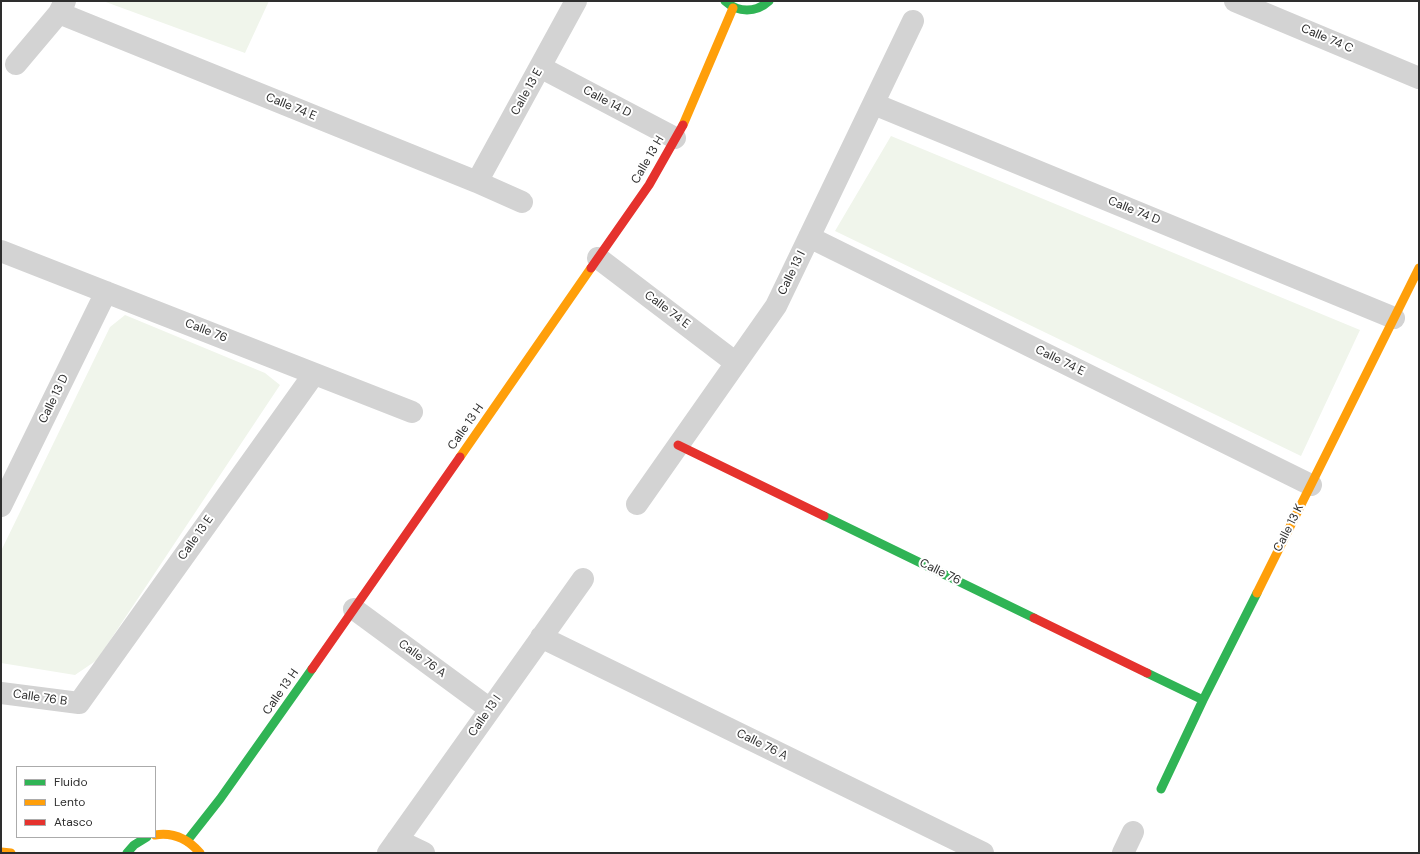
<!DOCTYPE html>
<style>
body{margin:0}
#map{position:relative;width:1420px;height:854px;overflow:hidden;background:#fff;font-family:"DM Sans",sans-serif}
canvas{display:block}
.frame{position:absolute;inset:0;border:2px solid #2e2e2e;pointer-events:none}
.legend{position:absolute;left:16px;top:766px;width:140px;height:72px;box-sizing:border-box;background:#fff;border:1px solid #ababab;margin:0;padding:5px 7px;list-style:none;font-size:12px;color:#2e2e2e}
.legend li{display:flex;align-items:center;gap:8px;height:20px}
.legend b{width:20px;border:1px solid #ababab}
</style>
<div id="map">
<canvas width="1420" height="854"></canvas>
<div class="frame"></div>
<ul class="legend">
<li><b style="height:5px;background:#30b455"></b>Fluido</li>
<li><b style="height:5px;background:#ff9f0a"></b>Lento</li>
<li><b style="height:5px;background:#e5322d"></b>Atasco</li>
</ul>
</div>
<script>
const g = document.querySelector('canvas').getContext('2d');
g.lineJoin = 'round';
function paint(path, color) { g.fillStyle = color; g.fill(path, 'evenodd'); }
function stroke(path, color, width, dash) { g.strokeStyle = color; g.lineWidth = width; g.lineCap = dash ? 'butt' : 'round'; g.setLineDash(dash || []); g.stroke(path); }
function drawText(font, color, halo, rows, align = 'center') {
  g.font = font + ' "DM Sans",sans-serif'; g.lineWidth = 4; g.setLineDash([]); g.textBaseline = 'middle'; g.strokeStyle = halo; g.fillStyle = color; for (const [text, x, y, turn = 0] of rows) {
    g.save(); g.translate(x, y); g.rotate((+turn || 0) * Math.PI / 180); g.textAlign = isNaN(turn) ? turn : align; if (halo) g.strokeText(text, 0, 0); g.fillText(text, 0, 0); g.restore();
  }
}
paint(new Path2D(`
 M103,1H269L245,53Z
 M891,136L1360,330L1301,456L835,231Z
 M125,315L265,373L280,385L97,660L75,675L1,663V551L110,327Z`), '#f0f5eb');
stroke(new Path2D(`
 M1235,1L1419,78
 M59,13L477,182L522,202
 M16,64L59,13L65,1
 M540,67L675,138
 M874,104L1394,318
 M477,182L576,1
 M809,237L1311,485
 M1,251L412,412
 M598,258L736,363
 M637,504L776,306L913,21
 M1,506L106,292
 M354,609L490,709
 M541,637L983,853
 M1,693L79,703L314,374
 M397,840L424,853
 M388,853L583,579
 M1123,853L1133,832`), '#d3d3d3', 22);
stroke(new Path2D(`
 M725,1C738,13 756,13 769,1
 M824,516L1034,618
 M1147,673L1203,700
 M1161,789L1203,700L1257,593
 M187,841L220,799L312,669
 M127,853L134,845L147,837`), '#30b455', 9);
stroke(new Path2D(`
 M683,125L733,8
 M460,457L591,268
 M1257,593L1419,268
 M155,835C173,832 188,839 200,853
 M1,852L11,853`), '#ff9f0a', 9);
stroke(new Path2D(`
 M591,268L649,185L683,125
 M678,445L824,516
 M1034,618L1147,673
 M312,669L460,457`), '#e5322d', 9);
drawText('12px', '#2e2e2e', '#fff', [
 ["Calle 74 C",1327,39,23],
 ["Calle 13 E",527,92,-61],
 ["Calle 14 D",607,102,28],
 ["Calle 74 E",291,107,22],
 ["Calle 13 H",648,160,-60],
 ["Calle 74 D",1134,211,22],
 ["Calle 13 I",792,273,-64],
 ["Calle 74 E",667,310,37],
 ["Calle 76",206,331,21],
 ["Calle 74 E",1060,361,26],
 ["Calle 13 D",54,399,-64],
 ["Calle 13 H",466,427,-55],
 ["Calle 13 K",1289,528,-63],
 ["Calle 13 E",196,538,-55],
 ["Calle 76",940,572,26],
 ["Calle 76 A",422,659,36],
 ["Calle 13 H",281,692,-55],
 ["Calle 76 B",40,698,8],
 ["Calle 13 I",485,716,-55],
 ["Calle 76 A",762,745,26]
]);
</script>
